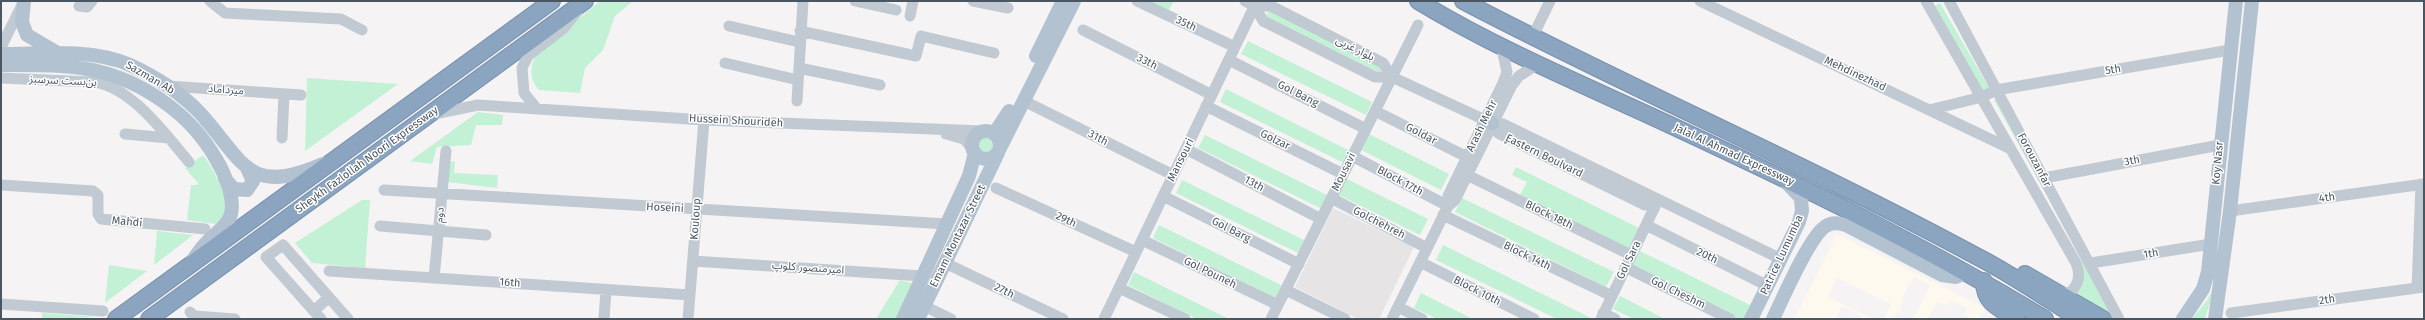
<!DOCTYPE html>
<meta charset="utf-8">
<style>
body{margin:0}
#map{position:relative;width:2425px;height:320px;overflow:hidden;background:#f5f3f3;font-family:"Fira Sans",sans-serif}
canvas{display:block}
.frame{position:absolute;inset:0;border:2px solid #4a5661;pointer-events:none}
</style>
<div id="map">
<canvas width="2425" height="320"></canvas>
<div class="frame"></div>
</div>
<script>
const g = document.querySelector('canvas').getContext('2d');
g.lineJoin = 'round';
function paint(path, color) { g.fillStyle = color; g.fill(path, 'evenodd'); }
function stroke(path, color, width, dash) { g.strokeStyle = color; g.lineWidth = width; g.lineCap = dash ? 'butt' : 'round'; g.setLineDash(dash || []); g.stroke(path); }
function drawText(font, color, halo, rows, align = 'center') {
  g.font = font + ' "Fira Sans","Noto Sans Arabic",sans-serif'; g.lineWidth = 3; g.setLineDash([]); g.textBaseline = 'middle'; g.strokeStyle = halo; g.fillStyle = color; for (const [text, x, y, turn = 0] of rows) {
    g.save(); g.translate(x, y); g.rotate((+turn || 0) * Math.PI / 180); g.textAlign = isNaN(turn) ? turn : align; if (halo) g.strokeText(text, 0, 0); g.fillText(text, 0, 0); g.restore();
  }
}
paint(new Path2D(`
 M1837,234L1985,308L1979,319H1971L1964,315L1967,310L1963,306L1949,301L1946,306L1937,302L1928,319H1913L1930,285L1914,277L1905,292L1899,313H1896L1893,319H1884L1891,304L1837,278L1828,297L1874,319H1860L1861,316L1842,306L1835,319H1794Z`), '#fdf9ef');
paint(new Path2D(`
 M1333,208L1414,247L1379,319H1358L1295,287Z`), '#e6e4e5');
paint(new Path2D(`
 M600,1H633L615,16L603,50L585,68L580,93L539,90C531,81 529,71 534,59C538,51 589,11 600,1Z
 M1146,1H1174L1168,11Z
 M1940,3L1989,88L1984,91L1935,6Z
 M1269,10L1380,65L1383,70L1378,72L1270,19L1266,16Z
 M1248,41L1372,102L1366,115L1241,54Z
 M307,78L398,84L305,151Z
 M1226,89L1350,151L1344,163L1220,102Z
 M1999,98L2112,310L2111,317L2074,294L2083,270L2081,257L1994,100Z
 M478,112L503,115L502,125H476L471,145L437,147L432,164L410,161Z
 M1369,134L1449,174L1441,190L1361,150Z
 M976 145a10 10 0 1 1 20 0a10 10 0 1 1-20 0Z
 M1205,135L1329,196L1322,209L1198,148Z
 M203,155C212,167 230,198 225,213C223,218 219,221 215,224L187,220L191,185H197L198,183L185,168Z
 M455,161L454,173L498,175L497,188L447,182L450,162Z
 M1516,167L1639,228L1628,250L1520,195L1527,182L1512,175Z
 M1347,179L1428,219L1420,235L1339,195Z
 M1182,180L1306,241L1300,254L1176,193Z
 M1462,198L1614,272L1606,287L1455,212Z
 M362,200H370L365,268L312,263L295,243Z
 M1159,225L1283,286L1277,299L1153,238Z
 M157,231L193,235L154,265Z
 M1443,245L1593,319H1557L1436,260Z
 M1640,251L1754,307L1748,319H1738L1632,266Z
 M109,265L147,271L105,303Z
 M1134,272L1229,319H1197L1128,285Z
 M900,280L912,283L896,319H876Z
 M2215,286L2205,319H2192L2207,300Z
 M1421,293L1473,319H1437L1414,308Z
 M1620,296L1665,319H1634L1613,309Z
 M42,313L98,317L42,319Z`), '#c3f1d5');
const highway = new Path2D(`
 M1418,1C1497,49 1584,85 1668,124C1797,184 1924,245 2045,319
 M1463,1C1633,90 1810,166 1978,257C2013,275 2046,298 2079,319
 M2025,274L2103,319
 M1984,281C1984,304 1999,308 2017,319
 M116,319L552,1
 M149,319L585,1`);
stroke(highway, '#7690ad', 18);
stroke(new Path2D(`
 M210,1L225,13L341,19L362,30
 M855,1L896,10
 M973,1L1008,8
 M1137,1L1235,47
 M1245,1L1255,6H1271L1383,63L1392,77
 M1700,1L2009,148
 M1926,1L2076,263C2081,275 2079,286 2068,294L2058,291
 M1949,1L2119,319
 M79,6L87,7L92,1
 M1255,6L1263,21L1375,77H1392L1485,120
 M910,16L913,1
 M729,26L799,42
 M1083,30L1212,95
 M800,31L916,56L921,36L994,53
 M1532,38L1550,1
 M1,47L21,7
 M1229,60L1366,129
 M725,63L798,80
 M799,68L880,85
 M1,78L93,82C131,86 166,135 189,162
 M168,86L301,95
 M797,101L803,1
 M1024,101L1173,175
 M1206,106L1343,174
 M537,109L524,93L522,68L528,56L563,29L577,12
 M1929,110L1982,97L1996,90L2230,50
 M1375,111L1467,157
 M434,114L478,105L704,120L983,131
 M1492,123L1503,124L1781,259
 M1492,123L1498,133L1645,205H1651L1658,200
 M125,134L169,138
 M946,134L964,139L972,148
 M282,138L284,94
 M1186,149L1321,219
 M1352,156L1448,206
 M1467,175L1631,255
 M2044,178L2220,145
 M1,185L93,191L98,195V214L101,219L205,229
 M996,188L1136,252
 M384,190L947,224
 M1163,196L1299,264
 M1331,198L1427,248
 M1448,206V196L1503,83L1507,72L1501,45
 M2230,211L2424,184
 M1443,215L1612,296
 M1646,225L1768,286
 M380,226L486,235
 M1142,240L1278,305
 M693,261L923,276
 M1420,262L1534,319
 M945,263L1063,319
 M2091,263L2211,244
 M1625,267L1730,319
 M329,271L690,295
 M434,278L446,151
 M1119,288L1185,319
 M2417,288L2421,184
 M1286,290L1345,319
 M1,304L103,311
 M924,306L951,319
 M1398,307L1422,319
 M314,311L329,297
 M190,312L194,316L235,319
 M1603,313L1615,319
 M2231,313L2424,287
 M321,319L266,257L283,245L348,319
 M604,319L606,290
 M688,319L704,120
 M1104,319L1257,1
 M1271,319L1418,25
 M1392,319L1448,206L1455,200L1512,85L1519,76L1538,64
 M1601,319L1658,200`), '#c1cad2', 11);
stroke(new Path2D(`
 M24,1L22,22L27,35L56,52
 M1,54C43,54 91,48 130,65C156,77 181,93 200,113C244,162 248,197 323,164
 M1036,56L1063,1
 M1,65C67,65 112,63 168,105C187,119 204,138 216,159C224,172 235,198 231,214C228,226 214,234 206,243C201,248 197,254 193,260
 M1485,120L1492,123
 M972 145a14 14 0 1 1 28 0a14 14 0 1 1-28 0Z
 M994,134L1009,111
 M1000,148L1074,1
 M225,179L234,189L247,190L253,181L247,168
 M903,319L969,176L975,153
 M918,319L998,153
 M1751,319L1799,222L1802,211L1801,198L1786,182
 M1773,319C1782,300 1810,235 1826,226C1832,222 1839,223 1846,225L1942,275L1956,277L1967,272
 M2183,319L2203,289L2208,272L2236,1
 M2215,319L2230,211L2252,1`), '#b3c2d1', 14);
stroke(highway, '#8ba5c1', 16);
drawText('11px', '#4a5661', '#fff', [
 ["35th",1186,24,25],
 ["بلوار غربی",1355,49,27],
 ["33th",1147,62,27],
 ["5th",2113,70,-9],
 ["Mehdinezhad",1855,74,25],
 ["Sazman Ab",150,78,30],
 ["بن‌بست سرسبز",63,81,3],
 ["میرداماد",226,90,4],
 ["Gol Bang",1298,94,27],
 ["Hussein Shourideh",736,121,3],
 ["Arash Mehr",1482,126,-64],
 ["Goldar",1421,134,27],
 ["31th",1098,138,27],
 ["Golzar",1275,140,26],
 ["Jalal Al Ahmad Expressway",1734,155,25],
 ["ٍEastern Boulvard",1544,156,26],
 ["Sheykh Fazlollah Noori Expressway",367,160,-36],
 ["Mansouri",1181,160,-64],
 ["Forouzanfar",2034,160,62],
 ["3th",2132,161,-11],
 ["Koy Nasr",2218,163,-85],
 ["Mousavi",1344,172,-64],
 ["Block 17th",1400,181,28],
 ["13th",1254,184,28],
 ["4th",2327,198,-8],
 ["Hoseini",665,208,3],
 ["دوم",440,215,-85],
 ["Block 18th",1549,215,26],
 ["Kouloup",696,219,-86],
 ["29th",1066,220,25],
 ["Mahdi",127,222,5],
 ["Golchehreh",1379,223,27],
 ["Gol Barg",1231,230,27],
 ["Emam Montazar Street",958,236,-64],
 ["1th",2151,254,-9],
 ["Patrice Lumumba",1782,255,-65],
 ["Block 14th",1527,256,26],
 ["20th",1707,256,26],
 ["Gol Sara",1629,260,-64],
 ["امیرمنصور کلوپ",808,268,4],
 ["Gol Pouneh",1210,273,26],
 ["16th",510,283,4],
 ["27th",1004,291,26],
 ["Block 10th",1477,291,27],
 ["Gol Cheshm",1678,293,26],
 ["2th",2327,300,-8]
]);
</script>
